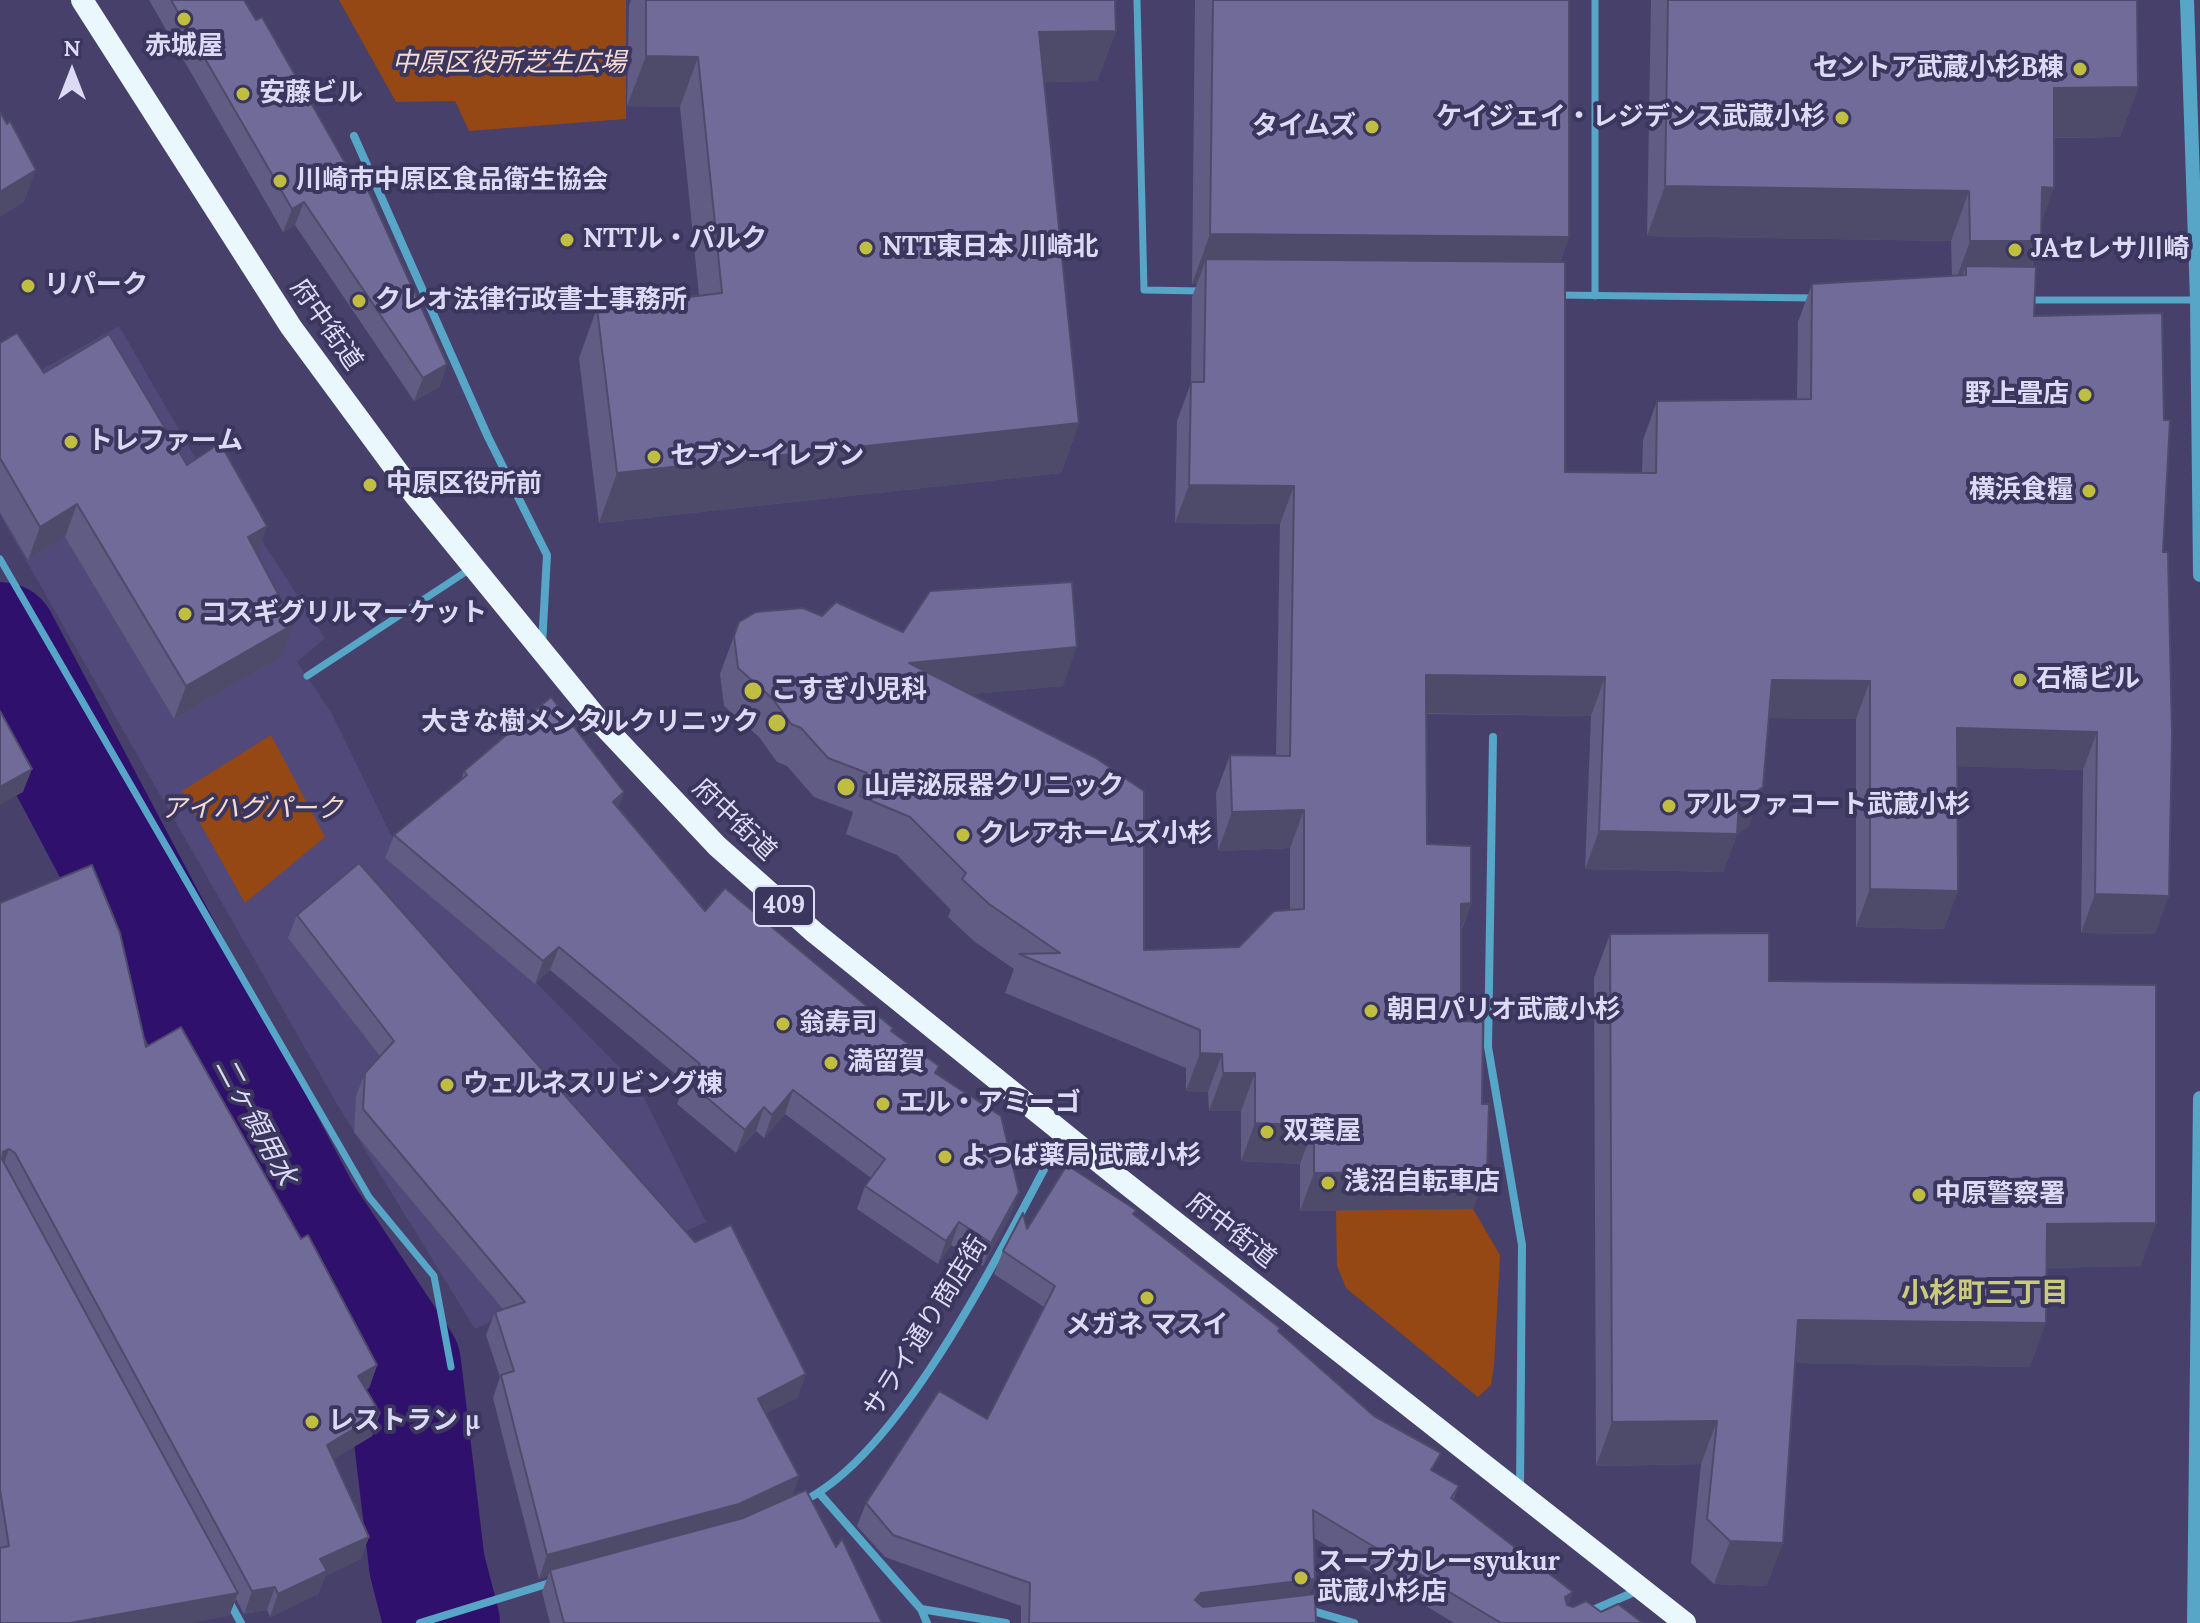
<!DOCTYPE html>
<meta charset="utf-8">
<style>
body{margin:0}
#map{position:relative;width:2200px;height:1623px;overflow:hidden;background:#46406a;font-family:Lora,serif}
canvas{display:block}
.north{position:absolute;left:32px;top:32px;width:80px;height:80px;-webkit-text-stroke:6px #3b365e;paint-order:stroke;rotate:0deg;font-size:22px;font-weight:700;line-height:32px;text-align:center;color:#dcdaf4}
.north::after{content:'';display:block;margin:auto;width:28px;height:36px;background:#dcdaf4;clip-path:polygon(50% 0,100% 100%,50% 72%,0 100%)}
</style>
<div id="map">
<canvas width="2200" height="1623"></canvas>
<div class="north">N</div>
</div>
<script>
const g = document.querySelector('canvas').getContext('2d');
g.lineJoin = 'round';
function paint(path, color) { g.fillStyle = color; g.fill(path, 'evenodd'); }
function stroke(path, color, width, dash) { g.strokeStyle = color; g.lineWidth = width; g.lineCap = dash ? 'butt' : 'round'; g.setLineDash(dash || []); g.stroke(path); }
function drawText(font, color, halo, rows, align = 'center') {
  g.font = font + ' Lora,"Noto Sans JP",serif'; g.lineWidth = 8; g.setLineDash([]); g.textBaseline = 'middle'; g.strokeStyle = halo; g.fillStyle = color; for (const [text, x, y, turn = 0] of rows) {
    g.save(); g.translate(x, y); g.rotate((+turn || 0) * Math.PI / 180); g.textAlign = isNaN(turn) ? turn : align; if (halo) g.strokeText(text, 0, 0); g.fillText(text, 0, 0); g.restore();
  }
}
paint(new Path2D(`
 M119,326L203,471L213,465L325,638L297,662L331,712L391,835L638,1086L706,1222L475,1329L337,1104L0,515V358L32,375Z`), '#50497a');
paint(new Path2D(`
 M339,0H626V119L469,131L455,101L396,102Z
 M271,735L325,837L245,903L182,791Z
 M1473,1209L1500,1255L1494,1366L1491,1385L1478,1397L1346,1288L1337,1266L1336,1210Z`), '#954714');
stroke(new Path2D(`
 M0,640L303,1213L403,1364L427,1565L442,1623`), '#2f116d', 116);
stroke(new Path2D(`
 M1137,0L1144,290L1203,291
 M1595,0V296
 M1556,295L1815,298
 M2028,300H2197
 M0,559L369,1197L434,1276L451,1367
 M307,676L470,569`), '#57a5c7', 7);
stroke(new Path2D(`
 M354,136L488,437L547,555L542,645
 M1493,737L1488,1047L1522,1245L1520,1490
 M820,1494L921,1609L927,1623
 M801,1502C904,1455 1008,1234 1063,1134
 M227,1598L241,1623
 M921,1609L1006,1623
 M1306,1609L1354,1623
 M1586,1613L1639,1590
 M420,1623L553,1582`), '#57a5c7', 8);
stroke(new Path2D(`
 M2187,0L2197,300L2200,575
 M2194,1623L2200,1098`), '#57a5c7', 14);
stroke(new Path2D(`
 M82,0L291,327L414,494L600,722L717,846L814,932L1124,1182L1685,1623`), '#eaf8fe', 22);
paint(new Path2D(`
 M149,0H244L447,364L439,387L414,401L295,225L283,232Z
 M631,0H1115L1116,31L1097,81L1044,82L1079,423L1061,473L599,523L579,358L597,308L699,296L680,107L627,106L629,6Z
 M1195,0H1569V237L1560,262L1565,472L1642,473L1643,440L1657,401L1797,399L1798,322L1812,284L1952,276L1951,241L1647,236L1651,0H2137L2138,87L2120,137L2054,138L2041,223V241L2032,267L2034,316L2163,552L2155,934L2081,933L2083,770L1957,766L1944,929L1856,927V719L1769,718L1749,826L1737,834L1723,872L1585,869L1591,716L1426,714L1427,844L1471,903L1461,932V1021L1482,1104L1487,1171L1473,1209L1300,1211V1164L1241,1161V1111H1209L1208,1092L1186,1091V1068L1005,993L1014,969L975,942L948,917L951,910L897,855L846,834L853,812L814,797L787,766L777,762L759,737L724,706L720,674L739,622L822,616L903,632L1063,686L971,694L1144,950L1239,947L1290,910V848L1218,851L1216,793L1230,755L1276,756L1280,524L1175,523L1177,421L1191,383L1192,297L1197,284H1192Z
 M0,343L187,465L257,554L282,657L174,719L65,537L28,560L0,512Z
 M464,771L624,792L618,808L705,911L892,1031L937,1074L1019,1192L1010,1216L983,1266L951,1245L938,1264L857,1209L865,1186L871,1178L785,1114L764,1138L756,1131L736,1153L677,1104L685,1082L550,970L535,984L385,858L394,835L461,780Z
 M0,903L146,1047L301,1239L377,1365L369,1388L366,1389L380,1413L372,1436L333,1459L369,1537L360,1559L325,1576L318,1594L270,1617L267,1610L244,1614L236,1599L229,1616L0,1623Z
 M297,915L798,1397L766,1413L799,1476L792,1496L836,1547L882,1623H550L542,1592L548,1576L539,1579L493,1398L500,1377L486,1335L495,1312L503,1309L354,1132L356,1096L365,1073L380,1056L288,938Z
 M1610,934L1769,981L2156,1223L2140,1266L2047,1268L2030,1367L1795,1363L1767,1586L1714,1584L1691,1563L1701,1464L1596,1466L1594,978Z
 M1136,1210L1134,1215L1279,1332L1434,1471L1459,1486L1453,1500L1568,1606L1643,1623H1454L1314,1538L1315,1579L1309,1595L1316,1623H1021V1606L885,1557L857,1526L866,1503L987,1419L1044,1307L994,1274L1003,1251L1027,1229Z`), '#605c83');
paint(new Path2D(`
 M1116,31L1097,81L1021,83L1039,32Z
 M646,56L698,57L680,107L627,106Z
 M2138,87L2120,137L2035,138L2054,88Z
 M36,170L24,202L0,217V192Z
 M1665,186L1969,191L1951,241L1647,236Z
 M2042,187L2054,188L2036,239Z
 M304,202L295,225L283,232L292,209Z
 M1210,234L1569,237L1551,287L1206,259L1197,284H1192Z
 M1970,241H2041L2022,292L1966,266L1957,291H1952Z
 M447,364L439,387L414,401L423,378Z
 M1079,423L1061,473L599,523L617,473Z
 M1189,485L1294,486L1280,524L1175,523Z
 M77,504L65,537L28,560L40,527Z
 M267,526L255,559L248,537Z
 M294,624L282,657L174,719L186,686Z
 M1077,647L1063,686L895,701L909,663Z
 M1426,675L1605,677L1591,716L1412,713Z
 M1772,680L1870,681L1856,719L1758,718Z
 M1957,728L2097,732L2083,770L1943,766Z
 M32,769L23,792L0,805V787Z
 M1763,787L1749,826L1737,834L1723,872L1585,869L1599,831L1739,804Z
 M624,792L616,815L613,802Z
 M1304,810L1290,848L1218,851L1232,812Z
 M1870,889L1958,891L1944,929L1856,927Z
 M2095,894L2169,896L2155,934L2081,933Z
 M1471,903L1457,941L1461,904Z
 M559,947L550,970L535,984L543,961Z
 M1200,1053L1222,1054L1208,1092L1186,1091Z
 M1223,1073H1255L1241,1111H1209Z
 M793,1090L785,1114L764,1138L772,1115Z
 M764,1107L756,1131L736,1153L745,1130Z
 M1255,1123L1314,1126L1300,1164L1241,1161Z
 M9,1149L1,1172L3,1152Z
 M1487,1171L1473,1209L1300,1211L1314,1173Z
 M1019,1192L1010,1216L983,1266L991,1243Z
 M959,1222L951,1245L938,1264L946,1241Z
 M2156,1223L2140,1266L2032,1268L2047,1224Z
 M1798,1320L2046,1323L2030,1367L1783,1363Z
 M377,1365L369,1388L350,1399L358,1376Z
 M806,1374L798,1397L749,1422L758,1399Z
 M380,1413L372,1436L319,1468L327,1445Z
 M1717,1421L1701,1464L1596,1466L1612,1422Z
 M799,1476L791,1500L731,1527L550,1570L548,1576L539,1579L547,1555Z
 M369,1537L360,1559L325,1576L318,1594L270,1617L278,1594L320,1559Z
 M1730,1541L1783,1543L1767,1586L1714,1584Z
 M1315,1579L1306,1602L1187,1623L1195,1600L1201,1593Z
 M275,1587L267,1610L244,1614L252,1591Z
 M1573,1592L1565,1614V1597Z
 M238,1593L229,1616L191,1623H70Z`), '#4e4b6a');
const building = new Path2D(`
 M171,0H244L256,20L262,17L351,173L358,168L447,364L423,378L304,202L292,209Z
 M646,0H1115L1116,31L1039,32L1079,423L617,473L597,308L722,293L698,57L646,56Z
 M1213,0H1569V237L1210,234Z
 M1668,0H2137L2138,87L2054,88V188L2042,187L2041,241H1970L1969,191L1665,186Z
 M0,112L7,124L10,121L36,170L0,192Z
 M1206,259L1565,262V472L1656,473L1657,401L1811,399L1812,284L1966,275V266L2036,267L2034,316L2162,313L2164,420H2170L2163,552H2168L2172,734L2169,896L2095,894L2097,732L1957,728L1958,891L1870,889V681L1772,680L1763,787L1739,804L1737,834L1599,831L1605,677L1426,675L1427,844L1471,846V903L1461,904V1021L1483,1022L1482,1104H1489L1487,1171L1314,1173V1126L1255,1123V1073H1223L1222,1054L1200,1053V1030L1019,954L1060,953L989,904L962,879L966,873L910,817L860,796L867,773L828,758L801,728L791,724L773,699L738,668L734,636L739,622L756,612L803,608L822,616L836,602L903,632L930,591L1072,582L1077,647L909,663L1096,758L1144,791V950L1239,947L1274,911L1304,909V810L1232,812L1230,755L1290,756L1294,486L1189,485L1191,382H1204Z
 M17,333L44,373L109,334L187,465L220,443L267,526L248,537L294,624L186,686L77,504L40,527L0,458V343Z
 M551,697L624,792L613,802L705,911L725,888L893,1028L891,1031L939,1066L935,1073L1001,1116L1019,1192L991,1243L959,1222L946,1241L865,1186L885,1159L793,1090L772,1115L764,1107L745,1130L686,1080L700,1064L559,947L543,961L394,835L467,775L464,771Z
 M0,711L32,769L0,787Z
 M359,863L695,1242L731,1225L806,1374L758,1399L799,1476L739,1504L547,1555L501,1375L514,1371L495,1312L525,1302L363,1109L365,1073L394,1041L297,915Z
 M92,865L120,933L146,1047L181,1027L301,1239L308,1235L377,1365L358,1376L380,1413L327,1445L369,1537L320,1559L327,1571L278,1594L275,1587L252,1591L15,1153L9,1149L3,1152L2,1159L238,1593L70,1623H0V1548L9,1546L0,1490V903Z
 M1769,933V981L2156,985V1223L2047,1224L2046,1323L1798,1320L1783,1543L1730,1541L1707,1519L1717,1421L1612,1422L1610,934Z
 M1067,1165L1136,1210L1133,1214L1280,1328L1278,1331L1374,1416L1441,1453L1431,1470L1459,1486L1451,1498L1573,1592L1565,1597L1567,1605L1573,1607L1586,1601L1601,1612L1618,1604L1643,1623H1501L1313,1510L1315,1579L1201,1593L1195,1600L1203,1607L1315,1594L1316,1623H1029L1030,1583L893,1535L866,1503L939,1391L987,1419L1055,1286L1003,1251L1023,1213L1027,1229Z
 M806,1490L836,1547L842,1539L882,1623H564L550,1570L743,1518Z`);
paint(building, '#706b98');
stroke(building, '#4e4b6a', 2);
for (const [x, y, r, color] of [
 [184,19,8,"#c0be41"],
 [2080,69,8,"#c0be41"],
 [243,94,8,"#c0be41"],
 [1842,118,8,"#c0be41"],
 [1372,127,8,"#c0be41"],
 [280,181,8,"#c0be41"],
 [567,240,8,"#c0be41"],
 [866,248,8,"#c0be41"],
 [2015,250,8,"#c0be41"],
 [28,286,8,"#c0be41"],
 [359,301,8,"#c0be41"],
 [2085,395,8,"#c0be41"],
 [71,442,8,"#c0be41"],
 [654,457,8,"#c0be41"],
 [370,485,8,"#c0be41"],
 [2089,491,8,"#c0be41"],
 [185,614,8,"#c0be41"],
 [2020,680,8,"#c0be41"],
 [753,691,10,"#c0be41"],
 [777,723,10,"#c0be41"],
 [846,787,10,"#c0be41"],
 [1669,806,8,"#c0be41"],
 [963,835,8,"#c0be41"],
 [1371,1011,8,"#c0be41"],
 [783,1024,8,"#c0be41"],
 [831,1063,8,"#c0be41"],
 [447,1085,8,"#c0be41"],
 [883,1104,8,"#c0be41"],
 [1267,1132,8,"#c0be41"],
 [945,1157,8,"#c0be41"],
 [1328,1183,8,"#c0be41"],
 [1919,1195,8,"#c0be41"],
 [1147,1298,8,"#c0be41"],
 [312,1422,8,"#c0be41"],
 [1301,1578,8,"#c0be41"]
]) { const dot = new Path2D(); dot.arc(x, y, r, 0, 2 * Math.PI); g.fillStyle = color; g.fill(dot); stroke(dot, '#3b365e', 3); }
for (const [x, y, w] of [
 [784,906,60]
]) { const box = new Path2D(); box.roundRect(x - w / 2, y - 20, w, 40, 6); g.fillStyle = '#3b365e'; g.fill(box); stroke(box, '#dcdaf4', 2); }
drawText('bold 24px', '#dcdaf4', null, [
 ["409",784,906]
]);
drawText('bold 26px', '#dcdaf4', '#3b365e', [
 ["赤城屋",184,47,"center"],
 ["セントア武蔵小杉B棟",2064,69,"right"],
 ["安藤ビル",259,94],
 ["ケイジェイ・レジデンス武蔵小杉",1826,118,"right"],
 ["タイムズ",1356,127,"right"],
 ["川崎市中原区食品衛生協会",296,181],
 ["NTTル・パルク",583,240],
 ["NTT東日本 川崎北",882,248],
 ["JAセレサ川崎",2031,250],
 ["リパーク",44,286],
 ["クレオ法律行政書士事務所",375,301],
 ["野上畳店",2069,395,"right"],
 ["トレファーム",87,442],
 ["セブン-イレブン",670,457],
 ["中原区役所前",386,485],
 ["横浜食糧",2073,491,"right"],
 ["コスギグリルマーケット",201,614],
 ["石橋ビル",2036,680],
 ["こすぎ小児科",771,691],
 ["大きな樹メンタルクリニック",759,723,"right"],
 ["山岸泌尿器クリニック",864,787],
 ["アルファコート武蔵小杉",1685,806],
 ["クレアホームズ小杉",979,835],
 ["朝日パリオ武蔵小杉",1387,1011],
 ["翁寿司",799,1024],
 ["満留賀",847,1063],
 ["ウェルネスリビング棟",463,1085],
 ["エル・アミーゴ",899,1104],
 ["双葉屋",1283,1132],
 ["よつば薬局 武蔵小杉",961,1157],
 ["浅沼自転車店",1344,1183],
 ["中原警察署",1935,1195],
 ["メガネ マスイ",1147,1326,"center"],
 ["レストラン μ",328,1422],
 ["スープカレーsyukur",1317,1563],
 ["武蔵小杉店",1317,1593]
], 'left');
drawText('italic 26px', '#f6dbce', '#3b365e', [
 ["中原区役所芝生広場",509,64],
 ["アイハグパーク",252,810]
]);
drawText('26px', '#dcdaf4', '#3b365e', [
 ["府中街道",326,325,55],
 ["府中街道",734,820,44],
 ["府中街道",1231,1231,38],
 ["サライ通り商店街",926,1327,-58]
]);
drawText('italic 28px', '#dad8f2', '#3b365e', [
 ["二ヶ領用水",255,1122,62]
]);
drawText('bold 28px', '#cbcb7e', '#3b365e', [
 ["小杉町三丁目",1985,1294]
]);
</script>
